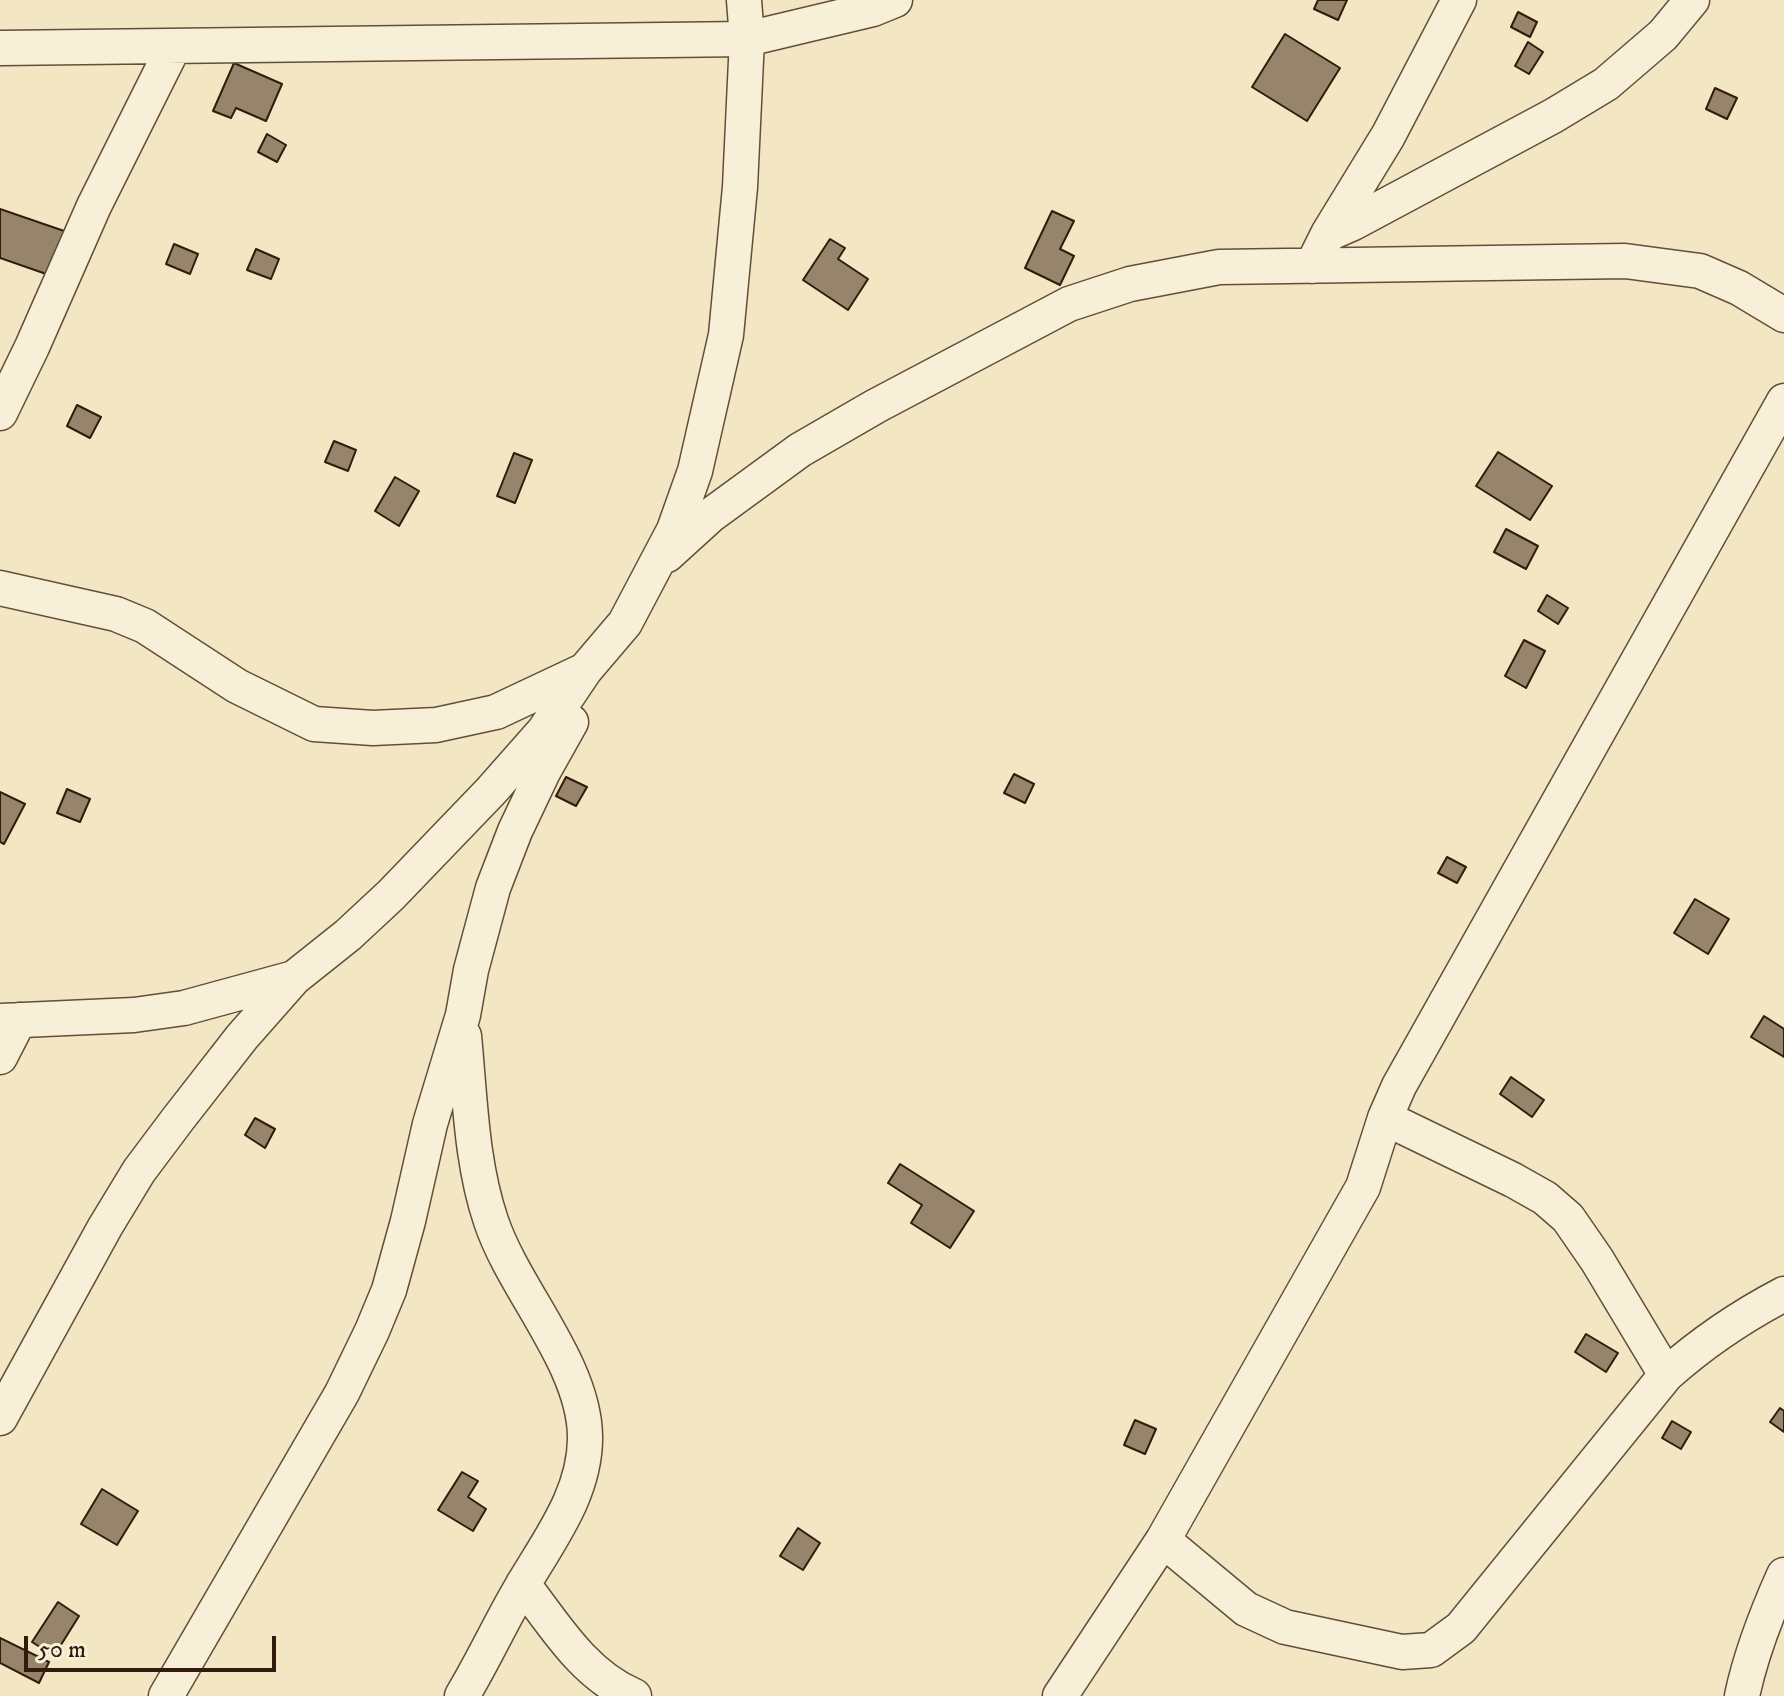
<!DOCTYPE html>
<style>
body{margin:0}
#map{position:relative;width:1784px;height:1696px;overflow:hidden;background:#f3e6c3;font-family:"IM FELL DW Pica",serif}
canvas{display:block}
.scale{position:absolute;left:24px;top:1636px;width:252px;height:36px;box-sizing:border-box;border:4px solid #321b0c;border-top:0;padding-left:10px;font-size:24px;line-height:28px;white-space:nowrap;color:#321b0c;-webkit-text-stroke:6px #f7efd8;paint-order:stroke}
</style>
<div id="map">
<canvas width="1784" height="1696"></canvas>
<div class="scale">50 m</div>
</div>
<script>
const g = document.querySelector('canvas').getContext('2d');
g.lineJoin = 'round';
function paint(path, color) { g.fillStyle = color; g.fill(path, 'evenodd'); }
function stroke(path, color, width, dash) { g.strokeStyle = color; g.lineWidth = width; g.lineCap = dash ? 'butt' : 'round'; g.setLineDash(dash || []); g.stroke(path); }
const building = new Path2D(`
 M1318,0H1347L1338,20L1314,9Z
 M1518,12L1537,22L1530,37L1511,27Z
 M1285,34L1340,68L1307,121L1252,87Z
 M1528,42L1543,52L1529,74L1515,66Z
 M234,63L282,84L266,121L236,108L231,118L213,111Z
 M1715,88L1737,98L1727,119L1706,109Z
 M267,134L286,145L277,162L258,152Z
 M0,209L67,232L52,276L0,258Z
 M1052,211L1074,221L1060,249L1074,256L1060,285L1025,268Z
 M830,239L845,248L838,259L868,279L848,310L803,280Z
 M174,244L198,254L190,274L166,264Z
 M256,249L279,259L271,279L247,270Z
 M77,405L101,417L90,438L67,426Z
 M334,441L356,450L348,471L325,462Z
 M1498,452L1552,486L1530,520L1476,486Z
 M514,453L532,460L515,503L497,496Z
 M395,477L419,491L399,526L375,511Z
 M1506,529L1538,546L1526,569L1494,552Z
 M1547,595L1568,608L1558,624L1538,611Z
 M1524,640L1545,651L1526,688L1505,676Z
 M1014,774L1034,784L1025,803L1004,793Z
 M566,777L587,787L576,806L556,796Z
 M67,789L90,799L80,822L57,813Z
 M0,792L25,804L4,844L0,842Z
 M1447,857L1466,867L1457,883L1438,873Z
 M1695,899L1729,919L1708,954L1674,933Z
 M1764,1016L1784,1029V1057L1751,1037Z
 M1511,1077L1544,1100L1532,1117L1500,1094Z
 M255,1118L275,1129L265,1148L245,1135Z
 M900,1164L974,1211L950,1248L911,1223L922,1205L888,1183Z
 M1586,1334L1618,1353L1606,1372L1575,1352Z
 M1780,1408L1784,1411V1432L1770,1422Z
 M1135,1420L1156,1429L1145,1454L1124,1445Z
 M1672,1421L1691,1432L1681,1449L1662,1438Z
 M462,1472L478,1481L468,1497L486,1509L473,1531L438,1510Z
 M102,1489L138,1511L117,1545L81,1524Z
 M798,1528L820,1543L803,1570L780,1556Z
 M58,1602L79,1616L54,1656L32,1642Z
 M0,1638L49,1662L39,1683L0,1663Z`);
paint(building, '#96856b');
stroke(building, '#321b0c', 2);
const street = new Path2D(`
 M0,48L747,39L873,9L895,0
 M1328,234L1388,136L1459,0
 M1312,266L1328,234L1353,223L1553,116L1606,84L1663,35L1692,0
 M0,413L32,347L94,206L173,48
 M667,555L711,515L800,450L876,406L1069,304L1130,284L1219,267L1625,261L1700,271L1739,288L1784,315
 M0,588L116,614L145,626L237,686L314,724L373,728L436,725L496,712L581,672
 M0,1021L134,1015L184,1008L294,978
 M0,1057L19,1020
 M1385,1118L1513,1180L1545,1198L1568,1218L1597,1260L1666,1375
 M0,1418L105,1227L139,1171L178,1119L242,1037L294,978L348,935L391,895L491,791L544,731L585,670L625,623L674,530L695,471L726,335L740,187L747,39L744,0
 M1163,1540L1246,1609L1285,1627L1402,1652L1431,1650L1461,1628L1666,1375C1703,1342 1740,1317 1784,1294
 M523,1584C555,1626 584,1675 634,1696
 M166,1696L342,1393L372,1331L389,1290L408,1221L430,1124L463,1015L471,970L493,888L515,831L543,772L571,722
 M462,1696C482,1663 498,1628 517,1595C545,1545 586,1496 585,1436C584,1363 514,1290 491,1221C471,1162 470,1097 464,1036
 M1060,1696L1163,1540L1363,1187L1385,1118L1399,1086L1784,401
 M1742,1696C1751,1653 1766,1615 1784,1575`);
stroke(street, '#624e3a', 37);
stroke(street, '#f7efd8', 34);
</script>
